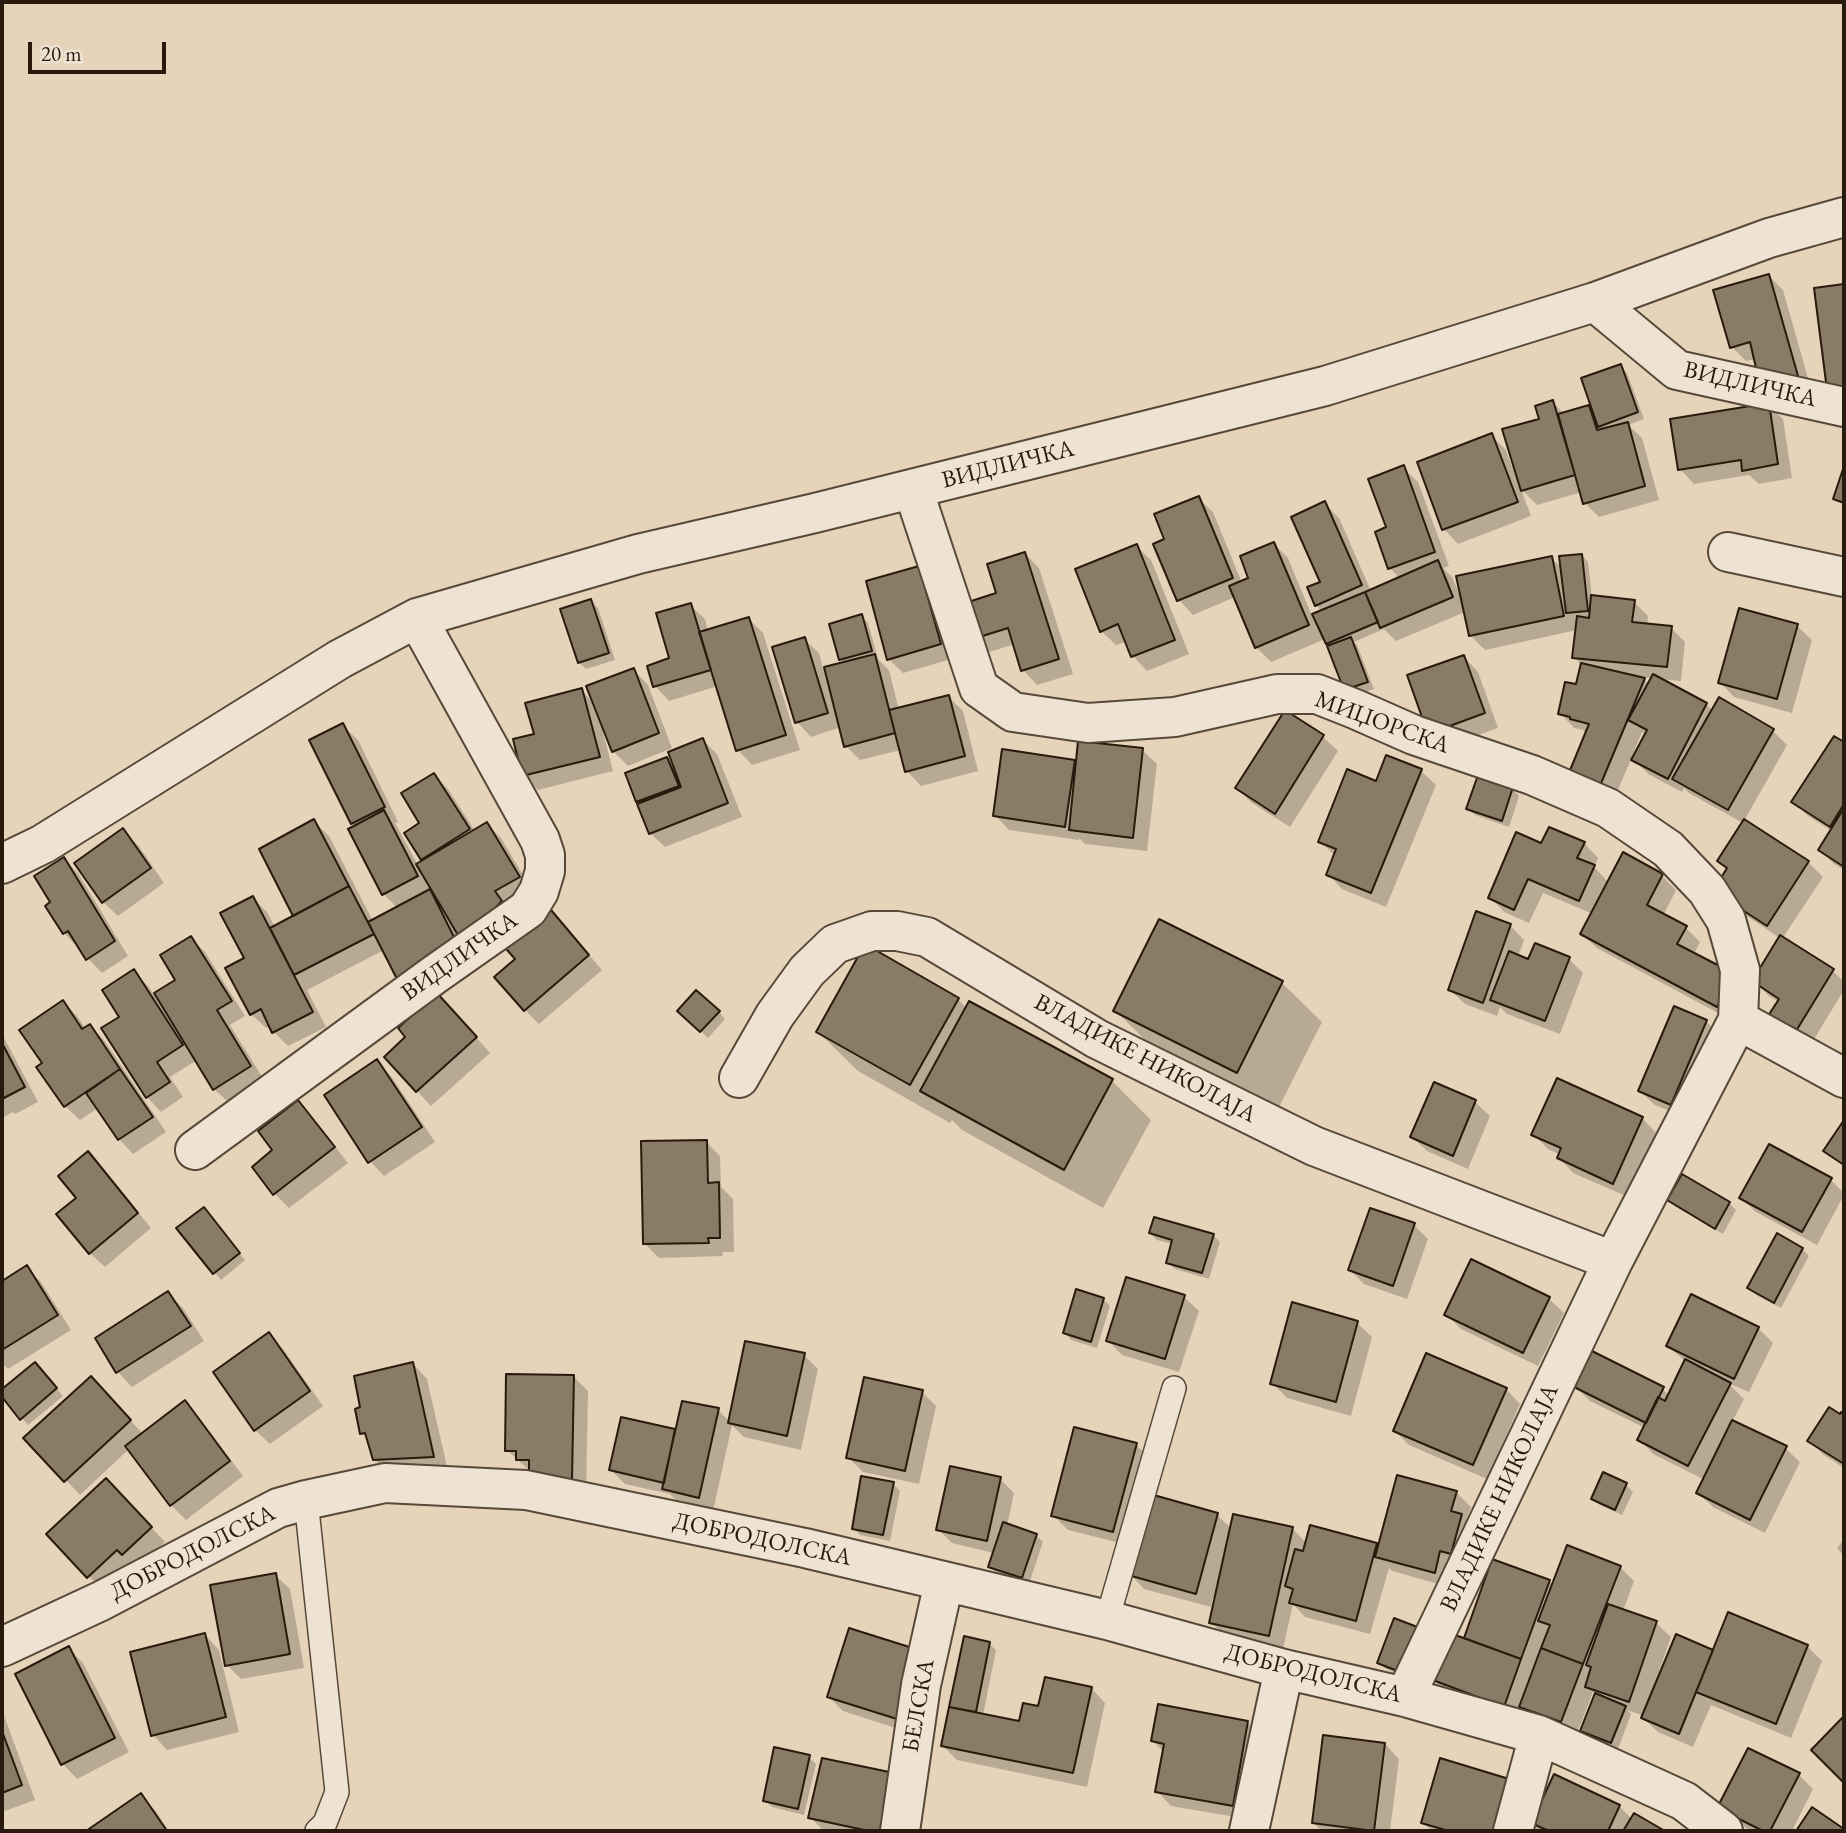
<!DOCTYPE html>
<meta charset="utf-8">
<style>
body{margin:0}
#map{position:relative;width:1846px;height:1833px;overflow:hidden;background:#e5d4ba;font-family:"EB Garamond",serif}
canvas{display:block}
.frame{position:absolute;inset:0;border:4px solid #281a0c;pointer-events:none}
.scale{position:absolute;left:28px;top:42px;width:138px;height:32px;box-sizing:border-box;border:4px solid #281a0c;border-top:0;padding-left:9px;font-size:21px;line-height:24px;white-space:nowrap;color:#281a0c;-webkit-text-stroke:5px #eee3d2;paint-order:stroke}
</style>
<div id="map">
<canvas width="1846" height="1833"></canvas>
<div class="frame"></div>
<div class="scale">20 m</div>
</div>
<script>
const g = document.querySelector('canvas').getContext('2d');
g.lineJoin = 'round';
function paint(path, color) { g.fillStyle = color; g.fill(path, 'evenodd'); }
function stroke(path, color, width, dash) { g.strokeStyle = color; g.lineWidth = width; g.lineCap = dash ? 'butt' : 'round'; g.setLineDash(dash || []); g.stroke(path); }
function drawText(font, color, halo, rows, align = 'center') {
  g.font = font + ' "EB Garamond",serif'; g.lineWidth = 6; g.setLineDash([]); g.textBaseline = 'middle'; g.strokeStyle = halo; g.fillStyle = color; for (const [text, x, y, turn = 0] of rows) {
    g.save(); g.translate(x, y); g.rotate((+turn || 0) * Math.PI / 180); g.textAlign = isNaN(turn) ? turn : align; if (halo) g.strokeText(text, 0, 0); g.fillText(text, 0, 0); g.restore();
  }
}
paint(new Path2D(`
 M1769,276L1783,290L1815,403L1756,359L1746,361L1732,347Z
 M1844,286V404L1816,290Z
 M1620,366L1627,373L1644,419L1628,425L1642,438L1659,500L1599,517L1585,503L1582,492L1537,505L1521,489L1531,516L1458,544L1444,529L1491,435L1506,450L1512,467L1515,466L1553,402L1564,414L1589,407L1595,413Z
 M1768,405L1783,419L1792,478L1759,484L1749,475L1694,484L1680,469Z
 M1403,468L1418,482L1449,566L1443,568L1452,577L1460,595L1551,558L1562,568L1582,555L1588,562L1592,597L1634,602L1648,616L1647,626L1671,628L1685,642L1681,681L1659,679L1706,704L1713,711L1719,700L1773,731L1787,745L1744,821L1808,862L1823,877L1782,939L1833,971L1844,982V990L1808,1049L1779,1002L1769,996L1754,981L1780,938L1730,905L1728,870L1719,861L1743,823L1689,793L1684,788L1682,792L1648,774L1632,757L1611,806L1582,794L1586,734L1583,730L1574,728L1560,713L1578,687L1582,666L1574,657L1577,630L1485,650L1470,635L1465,612L1396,641L1384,629L1354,642L1357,645L1374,689L1353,696L1331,646L1325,639L1271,662L1256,647L1235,597L1193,615L1179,600L1156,545L1167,540L1198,498L1213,512L1242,583L1251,579L1274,544L1288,558L1312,616L1322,612L1316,605L1322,582L1324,503L1339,518L1371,591L1400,579L1390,568L1377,533L1388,528ZM1642,677L1652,678L1649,684ZM1642,732L1646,735L1635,757L1632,756Z
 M1136,546L1151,560L1189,654L1147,671L1133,656L1127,641L1116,645L1101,631Z
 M1025,554L1039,568L1073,674L1037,685L1023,670L1015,644L989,652L975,638L998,594Z
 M919,567L955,658L903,673L889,659Z
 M591,601L598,608L615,660L586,669L579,662Z
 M690,605L705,619L708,632L749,619L763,633L800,750L752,765L738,750L718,686L669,701L655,686L672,660Z
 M861,616L868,623L878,659L889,670L899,710L949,697L963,711L978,771L921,786L907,771L901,750L860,760L846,746L841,727L811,737L797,722L804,639L819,653L823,669L845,663L841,660Z
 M1797,626L1812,640L1792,713L1734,697L1720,682Z
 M1464,657L1478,672L1498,728L1444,747L1430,733Z
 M634,670L648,685L672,748L628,766L613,751L606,732H603L613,771L538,790L524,776L581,690L594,703Z
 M1285,713L1323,737L1338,751L1290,827L1252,803L1237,788Z
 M343,726L358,740L398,822L395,823L418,865L424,861L406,833L422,823L434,775L448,789L475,831L487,824L501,838L533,892L475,966L384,950L307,990L326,1027L288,1046L274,1032L271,1026L266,1028L251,1014L246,959L253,898L267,912L275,927L296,917L314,822L329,836L373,921L398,908L383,894L356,827L352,823ZM433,890L438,900L430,892Z
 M1835,738L1844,745V870L1834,864L1820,850L1832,831L1808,816L1793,801Z
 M703,740L717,754L742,817L665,847L650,833L641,805L638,802L628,774L667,759L675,768Z
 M1142,750L1157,764L1147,851L1085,844L1079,838V840L1009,830L995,815L1074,762L1077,765Z
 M1421,771L1436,785L1386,907L1342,889L1328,874L1335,856L1320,841L1376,783Z
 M1512,789L1519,796L1509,827L1475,815L1468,808Z
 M123,831L138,845L164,883L118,916L103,902Z
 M1584,843L1598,858L1594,867L1609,883L1662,876L1676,890L1663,916L1686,928L1700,942L1694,954L1731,1020L1597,948L1582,934L1593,914L1543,893L1529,923L1504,912L1490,897L1542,845Z
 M64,859L78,873L128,956L102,973L64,933L47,906L53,903Z
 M560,921L602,970L539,1024L525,1010Z
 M1160,921L1282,983L1322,1022L1277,1111L1155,1050L1115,1010Z
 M1510,925L1524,940L1518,957L1529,961L1569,959L1583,973L1560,1034L1507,1014L1500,1007L1497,1016L1465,1004L1450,990Z
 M191,938L205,952L245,1016L230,1025L264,1080L229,1103L214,1089L197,1060L170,1077L183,1097L161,1112L147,1097L121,1017L133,971L148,986L154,995L178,981Z
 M958,999L967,1009L1112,1081L1151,1120L1103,1208L962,1130L952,1120L950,1123L858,1071L818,1032Z
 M63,1002L77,1016L86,1029L90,1026L104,1040L166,1132L133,1154L119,1139L98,1108L80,1120L65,1106L39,1067L44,1064Z
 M451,1009L490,1053L431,1106L417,1091Z
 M680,1011L719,1012L725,1019L708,1038Z
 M1706,1021L1720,1036L1686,1118L1655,1105L1640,1091Z
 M2,1034L38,1102L15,1114L13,1112L2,1118Z
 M377,1062L391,1076L435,1142L384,1176L370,1161Z
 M1475,1102L1490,1116L1468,1169L1427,1151L1412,1137Z
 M298,1103L312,1117L348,1163L289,1208L275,1194V1151Z
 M1642,1118L1656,1133L1628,1197L1573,1173L1559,1158L1561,1155L1548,1149L1533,1134Z
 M706,1142L720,1156L721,1187L733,1199L734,1252H722L723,1256L659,1258L644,1243Z
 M88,1154L102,1168L151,1228L105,1267L90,1253L79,1198Z
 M1683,1177L1729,1203L1736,1210L1723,1234L1676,1207L1669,1200Z
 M1831,1180L1844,1193V1195L1817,1245L1756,1212L1741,1198Z
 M210,1216L245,1260L221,1280L179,1229Z
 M1414,1225L1428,1239L1407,1299L1364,1284L1350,1270Z
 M1150,1233L1213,1235L1220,1242L1209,1279L1175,1269L1168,1262L1173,1244L1157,1240Z
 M1777,1236L1802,1249L1809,1256L1781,1308L1756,1295L1749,1288Z
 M1472,1261L1549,1299L1564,1313L1538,1366L1461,1329L1446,1314Z
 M26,1268L41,1282L71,1330L8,1369L2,1363V1283Z
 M168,1294L183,1308L204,1341L132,1387L118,1372L97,1339Z
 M1184,1297L1199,1311L1179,1372L1122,1355L1108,1341Z
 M1103,1299L1110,1306L1097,1348L1071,1340L1065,1333Z
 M1357,1323L1372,1337L1351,1416L1287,1398L1272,1383Z
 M1758,1328L1773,1343L1749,1392L1728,1383L1744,1399L1732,1422L1785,1448L1800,1462L1765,1533L1713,1507L1698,1493L1705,1480L1653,1454L1639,1439L1645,1428L1590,1401L1576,1387L1662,1389L1669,1395L1686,1362L1668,1346Z
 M269,1335L283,1349L323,1406L270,1444L255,1430Z
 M804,1355L818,1369L801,1450L744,1437L732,1425L713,1511L679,1503L670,1494L625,1484L611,1470L622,1419L676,1431L718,1410L730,1422Z
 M35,1364L63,1396L28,1425L2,1394V1392Z
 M413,1364L427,1379L448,1471L389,1474L374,1459L369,1440L362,1433L363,1408Z
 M573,1376L588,1391L586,1494L531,1472L507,1450Z
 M1506,1389L1520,1404L1487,1479L1409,1445L1395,1431Z
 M922,1392L936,1406L919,1484L863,1472L848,1457Z
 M105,1393L143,1434L184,1403L199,1417L243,1476L186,1520L171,1505L129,1449L80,1495L26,1438Z
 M1842,1414L1844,1416V1468L1824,1455L1809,1441Z
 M1136,1445L1151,1459L1128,1545L1068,1530L1053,1515Z
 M1604,1475L1626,1485L1633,1492L1622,1515L1600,1505L1593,1498Z
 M1000,1479L1014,1493L1007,1526L1036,1535L1043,1542L1029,1584L997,1573L990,1567L994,1553L952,1543L938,1529Z
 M893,1484L900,1491L890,1541L860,1535L853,1528Z
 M1456,1492L1471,1507L1466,1521L1475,1530L1449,1587L1392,1571L1389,1568L1370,1634L1305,1617L1293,1604L1283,1649L1226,1637L1211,1622L1216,1598L1213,1597L1211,1607L1144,1589L1130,1574L1217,1515L1232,1529L1292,1528L1307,1544L1376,1545L1379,1548Z
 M120,1494L165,1542L137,1569L103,1591L48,1534Z
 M1844,1539V1556L1837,1548Z
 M1493,1561L1549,1581L1553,1586L1620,1567L1634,1581L1623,1611L1656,1623L1671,1637L1657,1677L1660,1678L1714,1652L1807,1646L1822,1661L1791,1738L1711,1705L1693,1747L1658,1732L1643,1718L1644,1716L1627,1710L1631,1714L1618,1749L1589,1737L1582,1731L1596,1695L1593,1692L1576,1736L1536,1721L1523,1708L1519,1720L1446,1693L1432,1679L1465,1640Z
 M275,1575L290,1589L304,1668L241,1679L227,1665Z
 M1395,1621L1415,1681L1386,1669L1379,1663Z
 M850,1630L914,1734L843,1711L829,1697Z
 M205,1635L219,1650L239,1732L167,1750L153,1735Z
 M965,1638L989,1644L996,1650L983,1715L1020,1723L1040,1709L1091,1688L1105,1703L1087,1787L957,1760L943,1746Z
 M69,1649L83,1663L129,1752L77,1779L63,1764L18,1674Z
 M2,1710L35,1800L2,1812Z
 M1247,1722L1262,1737L1247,1819L1171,1806L1157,1791L1164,1752L1153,1741Z
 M1385,1744L1399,1759L1390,1831H1322L1313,1823Z
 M809,1757L816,1764L804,1815L772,1807L765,1800Z
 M1799,1775L1813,1789L1792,1831H1752L1734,1822L1720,1808Z
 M1555,1776L1619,1806L1632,1819L1634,1815L1662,1831H1533L1536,1825L1533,1823Z
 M140,1795L155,1810L169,1831H90Z
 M810,1817L904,1831H824Z
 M1423,1823L1522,1831H1432Z`), '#0003');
const building = new Path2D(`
 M1769,274L1802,390L1759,381L1750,342L1730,348L1713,290Z
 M1844,284V395L1827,390L1814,288Z
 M1621,364L1638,412L1598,427L1581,378Z
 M1553,400L1575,475L1521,491L1502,429L1539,419L1535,406Z
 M1769,403L1778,464L1742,471L1741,460L1678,470L1670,419Z
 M1589,405L1597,430L1628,422L1645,486L1583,504L1558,414Z
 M1492,433L1518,502L1442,530L1417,462Z
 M1404,465L1435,552L1388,569L1375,532L1386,527L1368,479Z
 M1844,466V503L1833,499Z
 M1199,496L1233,578L1177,601L1153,544L1164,539L1154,514Z
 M1325,501L1362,585L1315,606L1307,587L1320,582L1291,517Z
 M1274,542L1309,625L1255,648L1229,586L1248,578L1240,556Z
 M1137,544L1175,640L1131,657L1118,624L1100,632L1075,569Z
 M1025,552L1059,659L1021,671L1008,628L973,639L962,604L996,593L987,564Z
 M1582,554L1588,611L1566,613L1559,556Z
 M1552,556L1564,616L1469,636L1456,576Z
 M1438,560L1453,597L1380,628L1365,592Z
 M919,566L941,644L887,660L866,581Z
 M1365,592L1378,622L1326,644L1312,614Z
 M1591,595L1635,600L1632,622L1672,626L1667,667L1572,658L1577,616L1589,618Z
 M591,599L609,653L578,663L560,609Z
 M691,603L711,670L653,687L647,666L669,658L656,613Z
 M1739,608L1798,624L1777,699L1718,683Z
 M862,614L872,651L839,660L829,624Z
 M749,617L786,735L736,751L699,632Z
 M805,637L828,713L795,723L772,647Z
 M1351,637L1368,682L1344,690L1327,646Z
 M875,654L895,733L844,747L824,667Z
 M1464,655L1485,713L1428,734L1407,675Z
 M1581,663L1645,678L1597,793L1566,780L1589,724L1570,719V717L1558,714L1565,682L1576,684Z
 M634,668L659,733L612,752L586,686Z
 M1653,674L1707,703L1668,779L1631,760L1647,730L1628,720Z
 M582,688L600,757L522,776L513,739L534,734L525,703Z
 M949,695L965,756L905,772L889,710Z
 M1719,697L1774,729L1728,810L1672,779Z
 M1285,710L1324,735L1275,814L1235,788Z
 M343,723L385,807L351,824L309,740Z
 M1834,736L1844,742V804L1830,827L1791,802Z
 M703,738L728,803L649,834L637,804L681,787L668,752Z
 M1078,741L1143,748L1133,838L1069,830Z
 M1002,749L1075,760L1065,827L993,816Z
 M1386,755L1422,769L1371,893L1326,875L1336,849L1318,842L1347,769L1376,781Z
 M667,757L679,786L636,802L625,773Z
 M434,773L470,829L421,860L404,833L419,823L401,793Z
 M1478,775L1513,787L1502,821L1466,809Z
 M1844,808V867L1818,850Z
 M384,810L418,876L382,895L348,829Z
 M314,819L349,886L293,916L259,849Z
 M1744,819L1809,861L1767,926L1713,891L1727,868L1717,861Z
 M487,822L520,877L495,891L502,901L462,942L416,864Z
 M1549,827L1585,842L1577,858L1595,865L1579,901L1528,879L1514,910L1488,898L1516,832L1541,843Z
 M123,828L151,868L102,903L74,863Z
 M1623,852L1663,874L1647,905L1687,926L1677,944L1735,974L1717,1007L1580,934Z
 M64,857L115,941L86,960L68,931L63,934L45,906L50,902L34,876Z
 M349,886L374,934L294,975L270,928Z
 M430,889L461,951L399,983L368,922Z
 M253,896L313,1012L272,1033L261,1009L250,1015L225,968L244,958L220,913Z
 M546,904L589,955L524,1011L494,977L515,959L501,943Z
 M1476,911L1511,924L1483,1003L1448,990Z
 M1159,919L1283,981L1237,1073L1113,1011Z
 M1780,935L1834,969L1793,1036L1766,1019L1779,999L1752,981Z
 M191,936L232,1001L217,1010L251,1066L213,1090L154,993L175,980L160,955Z
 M1535,943L1570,957L1545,1021L1490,1000L1509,951L1528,959Z
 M865,944L959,998L910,1085L816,1032Z
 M134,969L183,1045L157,1062L170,1082L146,1098L101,1028L119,1017L102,990Z
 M696,990L720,1011L700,1032L677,1011Z
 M437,993L477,1037L416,1092L384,1057L405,1037L398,1028Z
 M63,1000L82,1029L90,1024L120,1069L64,1107L36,1067L42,1063L19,1030Z
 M969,1001L1113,1079L1064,1170L920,1091Z
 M1674,1006L1707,1020L1671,1105L1638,1091Z
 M2,1043L25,1087L2,1099Z
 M377,1059L422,1127L368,1163L324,1095Z
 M120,1069L153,1117L118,1140L86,1093Z
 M1557,1078L1643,1117L1613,1184L1557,1158L1561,1148L1531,1135Z
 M1434,1082L1476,1100L1453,1156L1410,1137Z
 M298,1100L335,1147L273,1195L252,1167L272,1150L258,1131Z
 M1844,1120V1165L1823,1151Z
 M707,1140L708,1183L719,1182L720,1238H708L709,1243L643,1244L641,1141Z
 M1769,1144L1832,1178L1802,1232L1739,1198Z
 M88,1151L138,1213L89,1254L56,1214L76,1198L58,1176Z
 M1682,1174L1730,1202L1715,1229L1667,1200Z
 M204,1207L240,1253L213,1274L176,1228Z
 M1370,1208L1415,1223L1393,1286L1348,1270Z
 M1154,1217L1214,1234L1202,1273L1166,1263L1172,1240L1149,1233Z
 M1777,1233L1803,1248L1774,1303L1747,1288Z
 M1471,1259L1550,1297L1523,1353L1444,1315Z
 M27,1265L58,1315L2,1350V1281Z
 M1126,1277L1185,1295L1165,1359L1106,1341Z
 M1076,1289L1104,1298L1091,1342L1063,1333Z
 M168,1291L191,1326L116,1373L95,1338Z
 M1691,1294L1759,1327L1734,1379L1666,1346Z
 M1292,1302L1358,1321L1336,1402L1270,1384Z
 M269,1332L310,1391L254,1431L213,1372Z
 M745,1341L805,1353L787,1436L728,1423Z
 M1592,1351L1664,1387L1646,1423L1574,1387Z
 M1426,1353L1507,1388L1473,1465L1393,1431Z
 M1685,1359L1731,1383L1688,1466L1637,1440L1658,1397L1665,1401Z
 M35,1362L57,1388L20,1420L2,1397V1389Z
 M413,1362L434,1457L373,1460L365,1433L360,1434L355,1409L360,1407L354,1376Z
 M506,1374L574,1375L572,1480H529V1460H516V1451H505Z
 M91,1376L131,1420L64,1482L23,1438Z
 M864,1377L923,1390L905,1471L846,1458Z
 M185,1400L230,1461L170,1506L125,1446Z
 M682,1401L719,1408L699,1498L662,1489Z
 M1829,1407L1840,1414L1841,1412L1844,1414V1464L1807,1441Z
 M621,1417L675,1429L664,1483L609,1470Z
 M1732,1420L1787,1446L1750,1520L1696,1493Z
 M1074,1427L1137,1443L1113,1532L1051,1516Z
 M950,1466L1001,1477L987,1541L936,1530Z
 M1603,1472L1627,1483L1615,1510L1591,1499Z
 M1397,1475L1457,1491L1451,1511L1462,1514L1451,1554L1440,1551L1435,1573L1375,1557Z
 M861,1476L894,1482L883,1535L852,1529Z
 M106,1478L152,1527L122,1555L117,1550L87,1578L46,1534Z
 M1150,1494L1218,1513L1196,1594L1128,1575Z
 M1233,1514L1293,1527L1269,1636L1209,1623Z
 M1003,1522L1037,1534L1022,1578L988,1567Z
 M1310,1525L1377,1543L1356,1621L1289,1603L1293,1589L1285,1586L1295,1549L1303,1551Z
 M1567,1545L1621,1566L1583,1664L1541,1648L1550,1625L1538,1621Z
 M1492,1559L1550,1580L1521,1659L1464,1638Z
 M276,1573L290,1654L225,1666L210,1585Z
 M1608,1604L1657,1621L1629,1702L1585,1687L1591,1667L1586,1665Z
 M1728,1612L1808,1645L1776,1724L1696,1692Z
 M1394,1618L1425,1630L1408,1675L1377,1663Z
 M849,1628L922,1651L900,1720L827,1697Z
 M1447,1632L1521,1659L1504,1707L1430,1679Z
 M205,1633L226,1717L151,1736L130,1652Z
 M1676,1634L1713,1650L1679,1734L1641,1718Z
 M964,1636L990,1642L976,1712L949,1707Z
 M69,1646L115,1738L61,1765L15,1674Z
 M1541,1648L1583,1664L1561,1722L1519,1707Z
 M1045,1677L1092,1687L1073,1773L941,1746L949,1707L1019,1721L1023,1703L1038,1706Z
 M1595,1693L1626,1706L1611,1743L1580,1731Z
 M1158,1704L1248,1721L1233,1806L1155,1792L1164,1744L1151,1741Z
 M1844,1716V1783L1811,1750Z
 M2,1731L22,1785L2,1793Z
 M1323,1735L1385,1743L1374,1831L1312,1823Z
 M774,1747L810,1755L798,1809L763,1801Z
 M1748,1748L1800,1773L1770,1831H1763L1717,1808Z
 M822,1758L899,1774L887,1831H869L808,1818Z
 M1440,1758L1519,1782L1504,1831H1449L1421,1823Z
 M1554,1774L1620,1805L1608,1831H1549L1531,1823Z
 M141,1793L167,1831H86Z
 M1812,1807L1844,1829V1831H1796Z
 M1634,1813L1665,1831H1623Z`);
paint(building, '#8a7b66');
stroke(building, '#281a0c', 2);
const service = new Path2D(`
 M306,1500L337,1792L325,1823L317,1831
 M1107,1620L1174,1388`);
const minor = new Path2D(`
 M1595,302L1677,370L1844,407
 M913,489L979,688L1013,712L1088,723L1175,717L1277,694H1317L1355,709L1414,735L1532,775L1608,808L1668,849L1707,890L1726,920L1740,970L1738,1020L1844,1078
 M1728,552L1844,577
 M2,864L43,844L340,659L417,618L638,554L815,513L1325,386L1595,302L1769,238L1844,217
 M739,1078L775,1015L807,971L835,944L872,931H897L927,937L1097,1039L1314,1146L1613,1261
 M195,1150L434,975L528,909L539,891L545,871V855L540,840L417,618
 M2,1647L101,1601L278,1508L306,1500L385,1483L526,1490L805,1548L1107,1620L1284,1669L1405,1697L1539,1735L1684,1801L1723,1831
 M1405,1697L1613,1261L1738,1020
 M900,1831L921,1685L944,1582
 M1249,1831L1284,1669
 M1513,1831L1539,1735`);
stroke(service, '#574838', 26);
stroke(minor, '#574838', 42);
stroke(service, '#eee3d2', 23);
stroke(minor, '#eee3d2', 38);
drawText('24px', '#281a0c', '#eee3d2', [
 ["ВИДЛИЧКА",1750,385,13],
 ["ВИДЛИЧКА",1008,465,-14],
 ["МИЏОРСКА",1382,723,20],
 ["ВИДЛИЧКА",460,957,-35],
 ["ВЛАДИКЕ НИКОЛАЈА",1145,1059,28],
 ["ВЛАДИКЕ НИКОЛАЈА",1500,1498,-65],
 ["ДОБРОДОЛСКА",762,1540,12],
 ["ДОБРОДОЛСКА",193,1553,-27],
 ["ДОБРОДОЛСКА",1313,1674,14],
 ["БЕЛСКА",919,1706,-80]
]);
</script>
